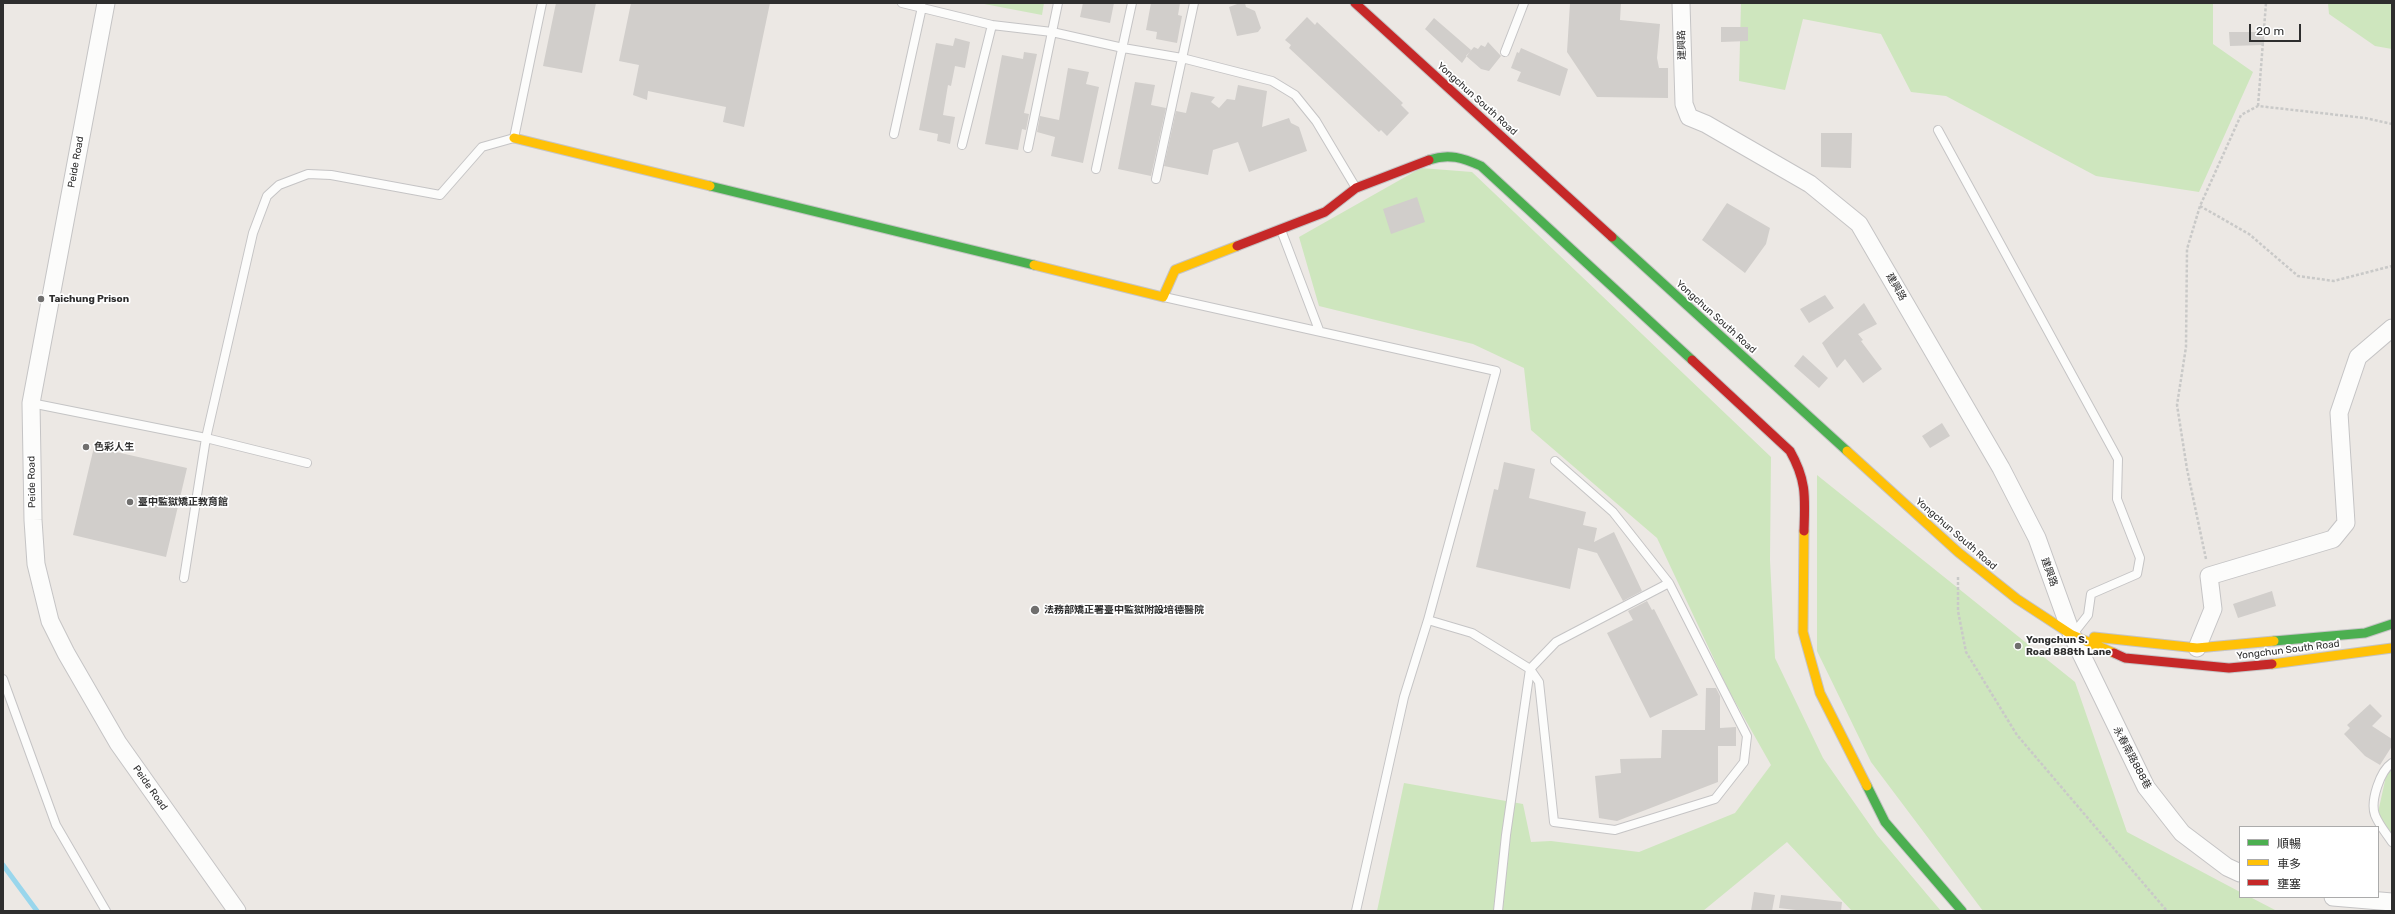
<!DOCTYPE html>
<meta charset="utf-8">
<style>
body{margin:0}
#map{position:relative;width:2395px;height:914px;overflow:hidden;background:#ece8e4;font-family:Rubik,"Noto Sans TC",sans-serif}
canvas{display:block}
.frame{position:absolute;inset:0;border:4px solid #2e2e2e;pointer-events:none}
.legend{position:absolute;left:2239px;top:826px;width:140px;height:72px;box-sizing:border-box;background:#fff;border:1px solid #ababab;margin:0;padding:5px 7px;list-style:none;font-size:12px;color:#2e2e2e}
.legend li{display:flex;align-items:center;gap:8px;height:20px}
.legend b{width:20px;border:1px solid #ababab}
.scale{position:absolute;left:2249px;top:24px;width:52px;height:18px;box-sizing:border-box;border:2px solid #2e2e2e;border-top:0;padding-left:5px;font-size:12px;line-height:14px;white-space:nowrap;color:#2e2e2e;-webkit-text-stroke:3px #fff;paint-order:stroke}
</style>
<div id="map">
<canvas width="2395" height="914"></canvas>
<div class="frame"></div>
<ul class="legend">
<li><b style="height:5px;background:#4caf50"></b>順暢</li>
<li><b style="height:5px;background:#ffc107"></b>車多</li>
<li><b style="height:5px;background:#c62828"></b>壅塞</li>
</ul>
<div class="scale">20 m</div>
</div>
<script>
const g = document.querySelector('canvas').getContext('2d');
g.lineJoin = 'round';
function paint(path, color) { g.fillStyle = color; g.fill(path, 'evenodd'); }
function stroke(path, color, width, dash) { g.strokeStyle = color; g.lineWidth = width; g.lineCap = dash ? 'butt' : 'round'; g.setLineDash(dash || []); g.stroke(path); }
function drawText(font, color, halo, rows, align = 'center') {
  g.font = font + ' Rubik,"Noto Sans TC",sans-serif'; g.lineWidth = 3.5; g.setLineDash([]); g.textBaseline = 'middle'; g.strokeStyle = halo; g.fillStyle = color; for (const [text, x, y, turn = 0] of rows) {
    g.save(); g.translate(x, y); g.rotate((+turn || 0) * Math.PI / 180); g.textAlign = isNaN(turn) ? turn : align; if (halo) g.strokeText(text, 0, 0); g.fillText(text, 0, 0); g.restore();
  }
}
paint(new Path2D(`
 M979,3H1044L1042,15Z
 M1741,3H2213V44L2253,72L2199,192L2096,176L1946,96L1911,92L1881,34L1803,19L1785,90L1739,81Z
 M2328,3H2392V49L2375,46L2329,14Z
 M1421,168L1472,172L1771,457L1770,560L1775,658L1823,758L1877,835L1941,911H1852L1787,842L1703,911H1377L1404,783L1523,804L1531,842L1551,841L1639,852L1735,813L1771,765L1729,691L1657,538L1531,430L1524,368L1473,344L1319,306L1299,237Z
 M1817,475L2075,682L2127,832L2240,892V897H2250L2277,911H1983L1871,762L1817,651Z
 M2388,767H2392V850L2377,817Z`), '#cee6be');
stroke(new Path2D(`
 M3,865L37,911`), '#99d6ec', 5);
paint(new Path2D(`
 M556,3H596L582,73L543,66Z
 M631,3H770L744,127L723,122L726,107L648,91L647,100L633,95L639,65L619,61Z
 M1083,3H1114L1110,23L1080,17Z
 M1151,3H1180L1178,15L1182,16L1177,43L1156,39L1157,32L1146,30Z
 M1240,3H1245L1246,7L1255,11L1261,28L1258,32L1237,36L1229,7Z
 M1570,3H1621L1620,20L1660,24L1657,58L1659,68H1668V98L1597,97L1567,52Z
 M1307,17L1315,25L1317,22L1403,103L1401,105L1409,113L1387,136L1381,130L1379,132L1289,48L1291,45L1285,40Z
 M1434,18L1471,50L1462,63L1425,29Z
 M1721,27H1748V41L1721,42Z
 M2229,32H2264V45L2230,46Z
 M955,38L970,42L965,68L955,66L951,86L948,85L943,115L955,117L950,144L937,141L938,134L919,130L936,43L953,46Z
 M1488,42L1501,56L1489,71L1481,69L1466,56L1474,47L1478,49L1481,45L1485,47Z
 M1521,48L1568,69L1560,96L1517,81L1521,72L1511,68L1517,52L1519,53Z
 M1024,52L1037,54L1024,113L1029,114L1026,130L1022,129L1018,150L985,144L1002,55L1023,59Z
 M1068,68L1089,72L1086,84L1099,87L1083,163L1051,156L1055,137L1037,132L1040,116L1059,120Z
 M1135,82L1155,85L1151,105L1166,108L1151,176L1118,169Z
 M1238,85L1267,91L1262,127L1289,118L1291,123L1299,127L1307,151L1249,172L1238,142L1213,150L1208,175L1164,166L1176,111L1186,113L1191,92L1215,97L1211,102L1219,108L1227,99L1235,100Z
 M1821,133H1852L1851,168L1821,167Z
 M1417,197L1425,222L1391,234L1383,209Z
 M1727,203L1770,228L1766,244L1745,273L1702,240Z
 M1825,295L1834,308L1809,323L1800,309Z
 M1864,303L1877,324L1858,334L1863,340L1861,341L1882,369L1863,383L1845,359L1837,368L1822,343Z
 M1803,355L1828,378L1819,388L1794,366Z
 M1942,423L1950,436L1930,448L1922,436Z
 M94,447L187,468L166,557L73,535Z
 M1504,462L1535,469L1529,498L1586,512L1583,525L1597,528L1594,542L1614,532L1642,591L1623,601L1597,553L1578,548L1570,589L1476,567L1494,489L1498,490Z
 M2272,591L2276,606L2238,618L2233,604Z
 M1647,601L1652,610L1654,609L1698,695L1650,718L1607,633L1633,620L1628,611Z
 M1706,688H1716L1720,696V728L1736,727V746H1718V782L1617,821L1599,818L1595,776L1621,773L1620,759L1661,758L1662,730H1705Z
 M2370,704L2382,716L2372,726L2392,739V746L2380,765L2365,756L2344,734L2350,728L2347,725Z
 M1754,892L1775,895L1772,911H1751Z
 M1781,895L1842,902L1841,911H1804L1779,908Z`), '#d1cecb');
const lane = new Path2D(`
 M902,3L992,25L1052,32L1123,48L1182,58L1272,81L1295,95L1316,121L1356,188
 M1505,52L1524,3
 M1938,130L2118,459L2117,499L2140,558L2137,574L2091,594L2088,615L2073,634
 M894,134L922,7
 M962,145L992,25
 M1028,148L1058,3
 M1096,169L1132,3
 M1156,179L1194,3
 M1281,230L1319,330
 M1164,297L1496,371L1428,620L1404,697L1356,911
 M31,403L206,438L307,463
 M184,578L206,438L253,233L267,196L279,185L308,174L331,175L440,195L482,147L514,138L542,3
 M1428,620L1472,633L1530,669L1539,682L1554,822L1615,830L1715,799L1744,762L1747,736L1669,583L1613,512L1555,461
 M3,679L56,825L106,911
 M2392,763C2380,771 2370,801 2375,815C2379,825 2386,833 2392,842
 M1498,911L1506,835L1530,669L1556,642L1669,583`);
const street = new Path2D(`
 M106,3L31,403L33,520L36,564L50,621L66,653L118,743L237,911
 M1681,3L1684,104L1689,117L1706,124L1810,184L1859,224L2001,468L2037,538L2072,635L2146,787L2182,833L2227,867L2240,873
 M2197,648L2213,609L2209,576L2333,539L2346,523L2339,413L2358,357L2392,328
 M2333,897L2392,902`);
const fast = new Path2D(`
 M1429,160C1449,153 1463,158 1481,166L1692,360
 M710,186L1034,265
 M1612,237L1847,451
 M2274,641L2365,633L2392,624
 M1867,786L1885,822L1962,911`);
const slow = new Path2D(`
 M514,138L710,186
 M1034,265L1163,297L1175,270L1237,246
 M1847,451L1958,552L2017,599L2072,635L2114,653
 M1804,531L1803,632L1820,693L1867,786
 M2094,637L2197,648L2274,641
 M2272,664L2392,648`);
const jam = new Path2D(`
 M1355,3L1612,237
 M1237,246L1325,212L1356,188L1429,160
 M1692,360L1790,451C1807,481 1805,498 1804,531
 M2114,653L2125,658L2229,668L2272,664`);
stroke(lane, '#c5c4c5', 10);
stroke(street, '#c5c4c5', 19);
stroke(fast, '#c5c4c5', 11);
stroke(slow, '#c5c4c5', 11);
stroke(jam, '#c5c4c5', 11);
stroke(new Path2D(`
 M2258,106L2266,3
 M2200,206L2249,234L2298,276L2334,281L2392,266
 M2206,559L2187,469L2177,405L2186,347L2187,249L2200,206L2241,115L2258,106L2365,118L2392,124
 M1958,577V611L1966,652L2017,735L2167,911`), '#c9c9c8', 2.5, [3, 2]);
stroke(lane, '#fcfcfb', 8);
stroke(street, '#fcfcfb', 17);
stroke(fast, '#4caf50', 9);
stroke(slow, '#ffc107', 9);
stroke(jam, '#c62828', 9);
for (const [x, y, r, color] of [
 [41,299,4,"#706f6e"],
 [86,447,4,"#706f6e"],
 [130,502,4,"#706f6e"],
 [1035,610,5,"#706f6e"],
 [2018,646,4,"#706f6e"]
]) { const dot = new Path2D(); dot.arc(x, y, r, 0, 2 * Math.PI); g.fillStyle = color; g.fill(dot); stroke(dot, '#fff', 1.5); }
drawText('10px', '#2e2e2e', '#fff', [
 ["建興路",1682,45,-91],
 ["Yongchun South Road",1477,99,42],
 ["Peide Road",76,162,-80],
 ["建興路",1896,287,60],
 ["Yongchun South Road",1716,317,42],
 ["Peide Road",32,482,-91],
 ["Yongchun South Road",1956,534,41],
 ["建興路",2049,572,70],
 ["Yongchun South Road",2288,650,-7],
 ["永春南路888巷",2132,758,62],
 ["Peide Road",150,788,55]
]);
drawText('bold 10px', '#2e2e2e', '#fff', [
 ["Taichung Prison",49,299],
 ["色彩人生",94,447],
 ["臺中監獄矯正教育館",138,502],
 ["法務部矯正署臺中監獄附設培德醫院",1044,610],
 ["Yongchun S.",2026,640],
 ["Road 888th Lane",2026,652]
], 'left');
</script>
